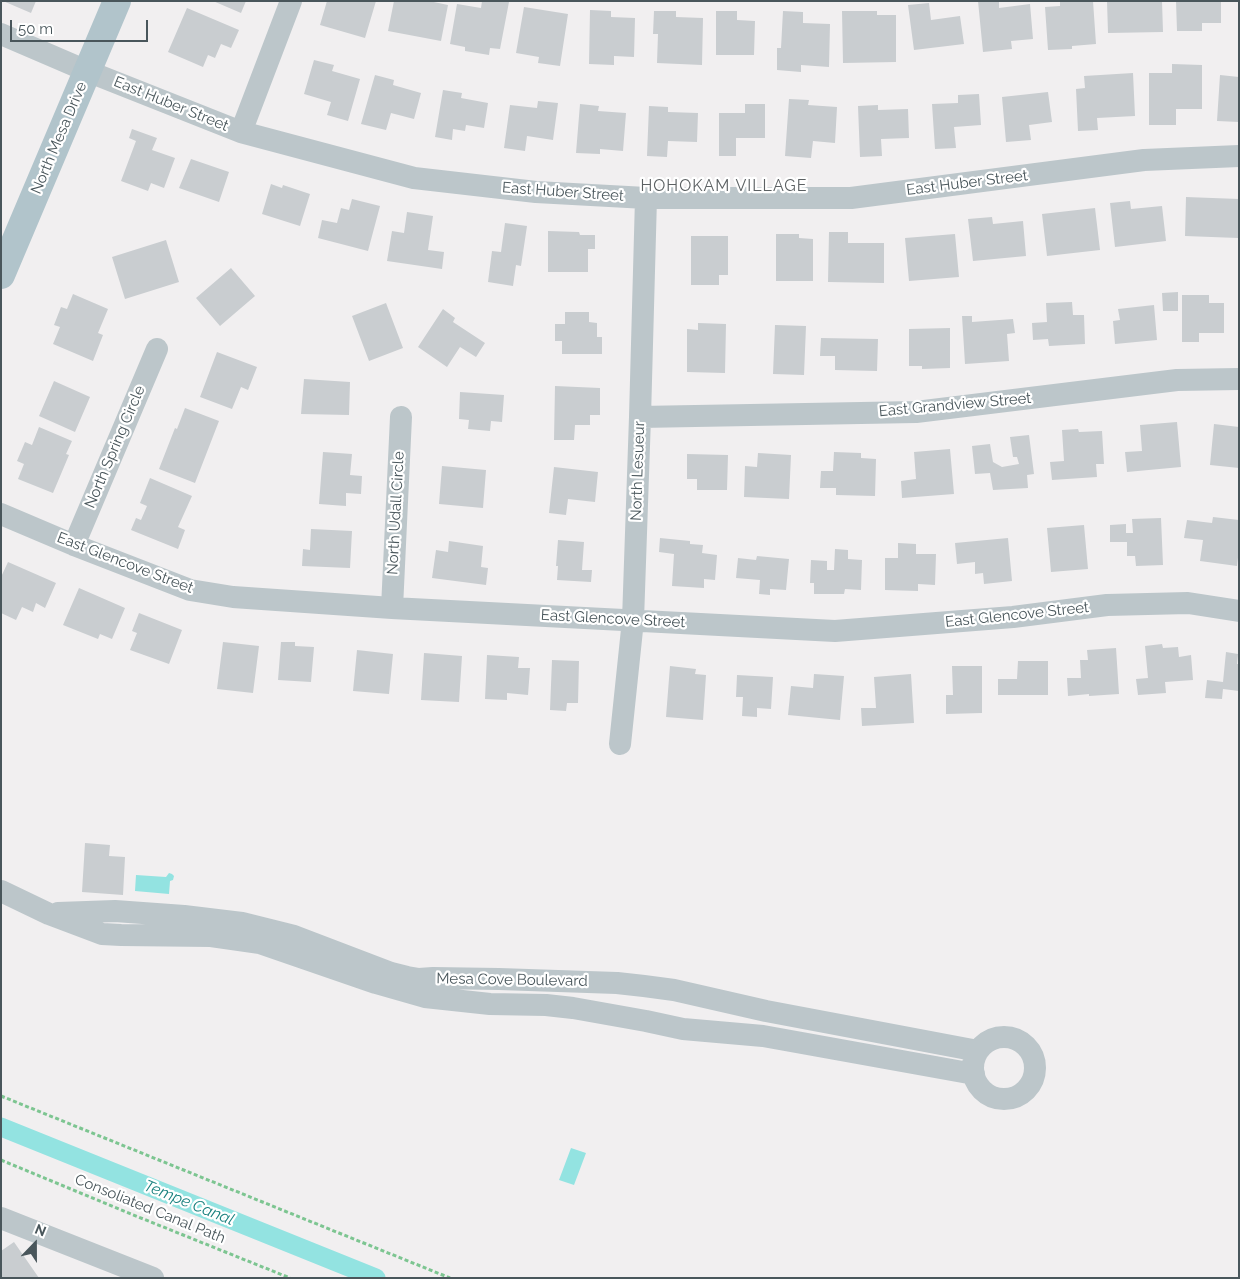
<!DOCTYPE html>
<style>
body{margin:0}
#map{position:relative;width:1240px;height:1279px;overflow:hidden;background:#f1eff0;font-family:Raleway,sans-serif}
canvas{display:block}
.frame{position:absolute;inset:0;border:2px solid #49565b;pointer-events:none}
.north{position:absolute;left:10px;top:1219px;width:50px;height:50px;-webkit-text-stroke:4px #fff;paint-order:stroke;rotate:22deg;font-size:14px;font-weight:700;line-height:20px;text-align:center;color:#49565b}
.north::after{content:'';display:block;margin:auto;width:18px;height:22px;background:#49565b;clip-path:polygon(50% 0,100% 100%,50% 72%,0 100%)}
.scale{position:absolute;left:10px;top:20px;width:138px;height:22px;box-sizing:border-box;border:2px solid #49565b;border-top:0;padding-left:6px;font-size:15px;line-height:18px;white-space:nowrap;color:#49565b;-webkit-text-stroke:4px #fff;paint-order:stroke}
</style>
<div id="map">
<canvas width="1240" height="1279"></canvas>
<div class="frame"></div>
<div class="north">N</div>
<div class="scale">50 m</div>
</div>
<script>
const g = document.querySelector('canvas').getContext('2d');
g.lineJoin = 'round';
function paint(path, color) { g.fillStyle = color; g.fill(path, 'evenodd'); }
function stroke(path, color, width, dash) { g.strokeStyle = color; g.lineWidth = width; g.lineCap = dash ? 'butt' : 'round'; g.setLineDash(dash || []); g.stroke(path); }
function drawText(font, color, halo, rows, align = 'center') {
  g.font = font + ' Raleway,sans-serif'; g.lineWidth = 4.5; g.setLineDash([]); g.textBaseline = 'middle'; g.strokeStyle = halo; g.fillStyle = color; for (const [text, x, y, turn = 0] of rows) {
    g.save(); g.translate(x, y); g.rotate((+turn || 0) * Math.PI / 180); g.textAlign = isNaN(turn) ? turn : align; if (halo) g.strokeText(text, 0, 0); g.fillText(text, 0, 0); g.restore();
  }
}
paint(new Path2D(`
 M169,873L172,874L174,876L173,880L170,881L169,894L135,891L136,875L166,877Z
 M571,1148L586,1153L574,1185L559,1180Z`), '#93e3e1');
stroke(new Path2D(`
 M1,1127L376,1278`), '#93e3e1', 19);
paint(new Path2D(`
 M3,1H36L31,13Z
 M213,1H246L241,13Z
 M327,1H376L365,38L320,25Z
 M394,1H429L448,5L441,41L388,31Z
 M482,1L509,2L500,49L490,48L489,55L465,51V47L450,44L457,4L481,8Z
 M978,1H999V8L1030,4L1033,39L1011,41L1012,49L983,52Z
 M1060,1H1093L1096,44L1072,46V49L1048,50L1045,7L1060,6Z
 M1107,1H1162L1163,32L1108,33Z
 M1176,1H1221V23H1202V31H1177Z
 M929,3L931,20L960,16L964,44L914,50L908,5Z
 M524,7L568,14L560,66L538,63L539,57L516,53Z
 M187,8L239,30L231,48L221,44L215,58L208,55L203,67L168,52Z
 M590,10L611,11V17L635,18L634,57L614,56V65L589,64Z
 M654,11H676V17L703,18L702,65L657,63L658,34H653Z
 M716,11H737V20L755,21L754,55H716Z
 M783,11L803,12V23L830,24L829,67L801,65V72L777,70V48H781Z
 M842,11H877V15H896V62L843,63Z
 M314,60L334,65L332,71L360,79L348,121L327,115L331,102L304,94Z
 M1172,64L1202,65V109H1176V125H1149V73H1172Z
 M1133,73L1135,116L1097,118L1098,130L1078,131L1076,89L1085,88L1084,76Z
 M375,75L394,80L393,85L421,93L414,119L391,113L386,130L361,124Z
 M1220,75L1239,77V122L1217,121Z
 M443,90L462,93L461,98L488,103L484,128L466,125L465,131L453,129L452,140L435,137Z
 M1048,92L1052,122L1029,125L1031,140L1006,142L1002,97Z
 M979,94L981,125L954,127L956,148L935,149L932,104L958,103V95Z
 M789,99L809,100L808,105L837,107L835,143L813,141L811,158L785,156Z
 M538,101L558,103L553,140L527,136L525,151L504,148L510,105L537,108Z
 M580,104L599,106L598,111L626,113L623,151L600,149V154L576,153Z
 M745,104H765V138H736V156H719V113H745Z
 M878,105V110L908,109L909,138L881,139L882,156L860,157L858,106Z
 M649,106L668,107V112L698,113L697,142L668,141L667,157L647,156Z
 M132,129L157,138L152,150L175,158L164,188L151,183L148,191L121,181L136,141L129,138Z
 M191,159L229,172L219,202L179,188Z
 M271,184L282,188L283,185L310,194L300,226L262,214Z
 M1186,197L1239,199L1238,238L1185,236Z
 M352,199L380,206L368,251L318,238L322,220L337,223L341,208L349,210Z
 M1130,201L1131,209L1162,206L1166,241L1115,247L1110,203Z
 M1095,208L1100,250L1047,256L1042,214Z
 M407,212L433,216L428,250L444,252L442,269L387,261L392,231L404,233Z
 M992,217L993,224L1023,221L1026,256L973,261L968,219Z
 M505,223L527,226L521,266L516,265L513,286L488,282L492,251L501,252Z
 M548,231L579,232L580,235H595V249H588V272H548Z
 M829,232H848V243H884V283L828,282Z
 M776,234H799V238L813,239V281H776Z
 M955,234L959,277L909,281L905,238Z
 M691,236H728V275H719V285H691Z
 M166,240L179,282L125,299L112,257Z
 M231,268L255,296L220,326L196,298Z
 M1178,292V311H1163L1162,293Z
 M73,294L108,309L98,333L103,335L93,361L53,344L60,327L54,325L61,307L67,309Z
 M1182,295H1209V303H1224V333H1199V342H1182Z
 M1072,302L1073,315H1084L1085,344L1049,346L1048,339L1033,340L1032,323L1047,322L1046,303Z
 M386,303L403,348L369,361L352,316Z
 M1154,305L1157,340L1115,344L1113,321L1120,320L1118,309Z
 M443,309L455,318L453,322L485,343L476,357L460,347L447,367L418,347Z
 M565,312H589V322L597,323V337H602V354H562V341H555V324H565Z
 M962,316H972V322L1013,319L1015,333L1007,334L1009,361L965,364Z
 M698,323L726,324L725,373L687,372V329L698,330Z
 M775,325L806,326L804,375L773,374Z
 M950,328V368L922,369V366H909V329Z
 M821,338L878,339L877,371L835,370V356H820Z
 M217,352L257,367L248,390L241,387L232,409L200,397Z
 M304,379L350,382L349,415L301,414Z
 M54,381L90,397L75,432L39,416Z
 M555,386L600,388V415H590V425H575L574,440H554Z
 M460,392L504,395L502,422L491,421L490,431L468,429L469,420L459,419Z
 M185,408L219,421L195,483L159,469L175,428L177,429Z
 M1177,422L1181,467L1127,472L1125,452L1142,451L1140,425Z
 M1214,424L1239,427V468L1210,465Z
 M39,427L72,441L66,454L69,455L53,493L18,479L24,464L17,461L25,442L32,445Z
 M1078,429L1079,432L1102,431L1104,464H1096L1097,477L1052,480L1050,462L1064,461L1062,430Z
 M1029,435L1034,474L1027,475L1028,488L993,490L990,473L975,474L972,446L990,444L993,462L1002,467L1019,464L1017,457H1013L1010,437Z
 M950,449L954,494L902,498L901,481L916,479L914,452Z
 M323,452L352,454L350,475L362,476L361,494L346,493V506L319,504Z
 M834,452L861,453V458L876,459L875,496L836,495V488H820L821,471H833Z
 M758,453L791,455L789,499L744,497L745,466L757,467Z
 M687,454L728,455L727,490H697V479H687Z
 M442,466L486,470L483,508L439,504Z
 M554,467L598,472L595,502L568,499L566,515L549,513Z
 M150,478L192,496L178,527L185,530L178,549L131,530L136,518L141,520L147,506L140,503Z
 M1213,517L1239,520V549L1237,566L1200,561L1203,540L1184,538L1187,520L1212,523Z
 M1161,518L1163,565L1136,566L1135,556H1127V542H1110V525L1126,524V533H1133L1132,519Z
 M1084,525L1088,569L1051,572L1047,528Z
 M311,529L352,531L350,568L302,566L303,549L310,550Z
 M660,538L690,541V544L703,545L702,553L717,555L715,580L704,579V588L672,586L674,554L659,552Z
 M1008,538L1012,581L984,584L983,573L975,574V562L957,564L955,543Z
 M558,540L584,542L582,570H592L591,582L557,580L558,566H556Z
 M449,541L483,546L481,567L488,568L486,585L432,578L436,550L448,552Z
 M898,543L916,544V554H936L935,585L918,584V591L885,590V558H898Z
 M835,549L848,550V559L862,560L861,590L845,589L844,594H814V583H810L811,560L827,561V570H834Z
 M757,556L789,559L786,590L770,589V595L759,594L760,580L736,578L738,558L756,560Z
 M8,562L56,583L45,608L36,603L33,612L22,607L16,620L1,613V577Z
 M79,588L125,608L112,639L100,634L98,639L63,625Z
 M139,613L182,630L169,664L130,650L137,633L132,631Z
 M223,642L259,646L253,693L217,689Z
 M281,642H295V646L314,647L311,682L278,680Z
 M1162,644L1163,648L1178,647L1179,657L1191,655L1193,680L1165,682L1166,693L1138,695L1136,679L1148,678L1145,646Z
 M1116,648L1119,694L1089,696V694L1068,696L1067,678H1081L1080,660H1088L1087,650Z
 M357,650L393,654L389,694L353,691Z
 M1226,652L1238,654L1237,664H1239V691L1223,689L1222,699L1205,698L1207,680L1223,682Z
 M424,653L462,656L459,702L421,700Z
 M487,655L519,657L518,668H530L528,695L507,693V700L485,699Z
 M552,660L579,661L578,703H567L566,711L550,710Z
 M1018,661H1048V695H998V679H1017Z
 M670,666L696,669L695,674L706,675L703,720L666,717Z
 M952,666H982V713L946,714V695H953Z
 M814,674L844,676L840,720L788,715L791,686L813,688Z
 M911,674L914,723L862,726L861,708H876L874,677Z
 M737,675L773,677L771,709L757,708V717L742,716L743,697H736Z
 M85,843L110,845L109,856L125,857L123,895L82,892Z
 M14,1242L39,1278H1V1251Z`), '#c9cdd0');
stroke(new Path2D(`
 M1,1096L450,1278
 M1,1160L126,1212L290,1278`), '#7dc591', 3, [4, 2.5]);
stroke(new Path2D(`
 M1,34L87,71L241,132L414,178L536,192L646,198H851L1144,160L1239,156
 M241,132L291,1
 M640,417L916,412L1177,380L1239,379
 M1,514L74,545L190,590L233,597L392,608L835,631L1013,617L1107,605L1188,603L1239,611
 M74,545L157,349
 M392,608L401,417
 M620,744L633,620L640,417L646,198
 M1,891L49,914L102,934L121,935L211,936L260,943L376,983L425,997L490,1004L546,1005L573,1008L646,1021L683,1029L763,1036L974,1074
 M58,913L115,911L184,916L242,923L294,936L391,973L407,977L419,979L433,978L499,979L617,983L644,986L674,990L766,1011L978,1051
 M973 1068a31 31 0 1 1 62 0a31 31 0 1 1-62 0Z
 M1,1218L153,1278`), '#bcc6ca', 22);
stroke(new Path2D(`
 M1,275L117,1`), '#b1c4cb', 28);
drawText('15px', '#49565b', '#fff', [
 ["East Huber Street",171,104,22],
 ["North Mesa Drive",59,138,-67],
 ["East Huber Street",967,183,-7],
 ["East Huber Street",563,192,4],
 ["East Grandview Street",955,405,-5],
 ["North Spring Circle",115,447,-67],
 ["North Lesueur",638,471,-88],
 ["North Udall Circle",396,513,-87],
 ["East Glencove Street",125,563,21],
 ["East Glencove Street",1017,615,-6],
 ["East Glencove Street",613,619,3],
 ["Mesa Cove Boulevard",512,980,1],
 ["Consoliated Canal Path",150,1209,22]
]);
g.letterSpacing = '1px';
drawText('16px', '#5c6163', '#fff', [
 ["HOHOKAM VILLAGE",724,186]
]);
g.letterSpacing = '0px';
drawText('italic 16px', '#19807e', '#fff', [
 ["Tempe Canal",189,1203,22]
]);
</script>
